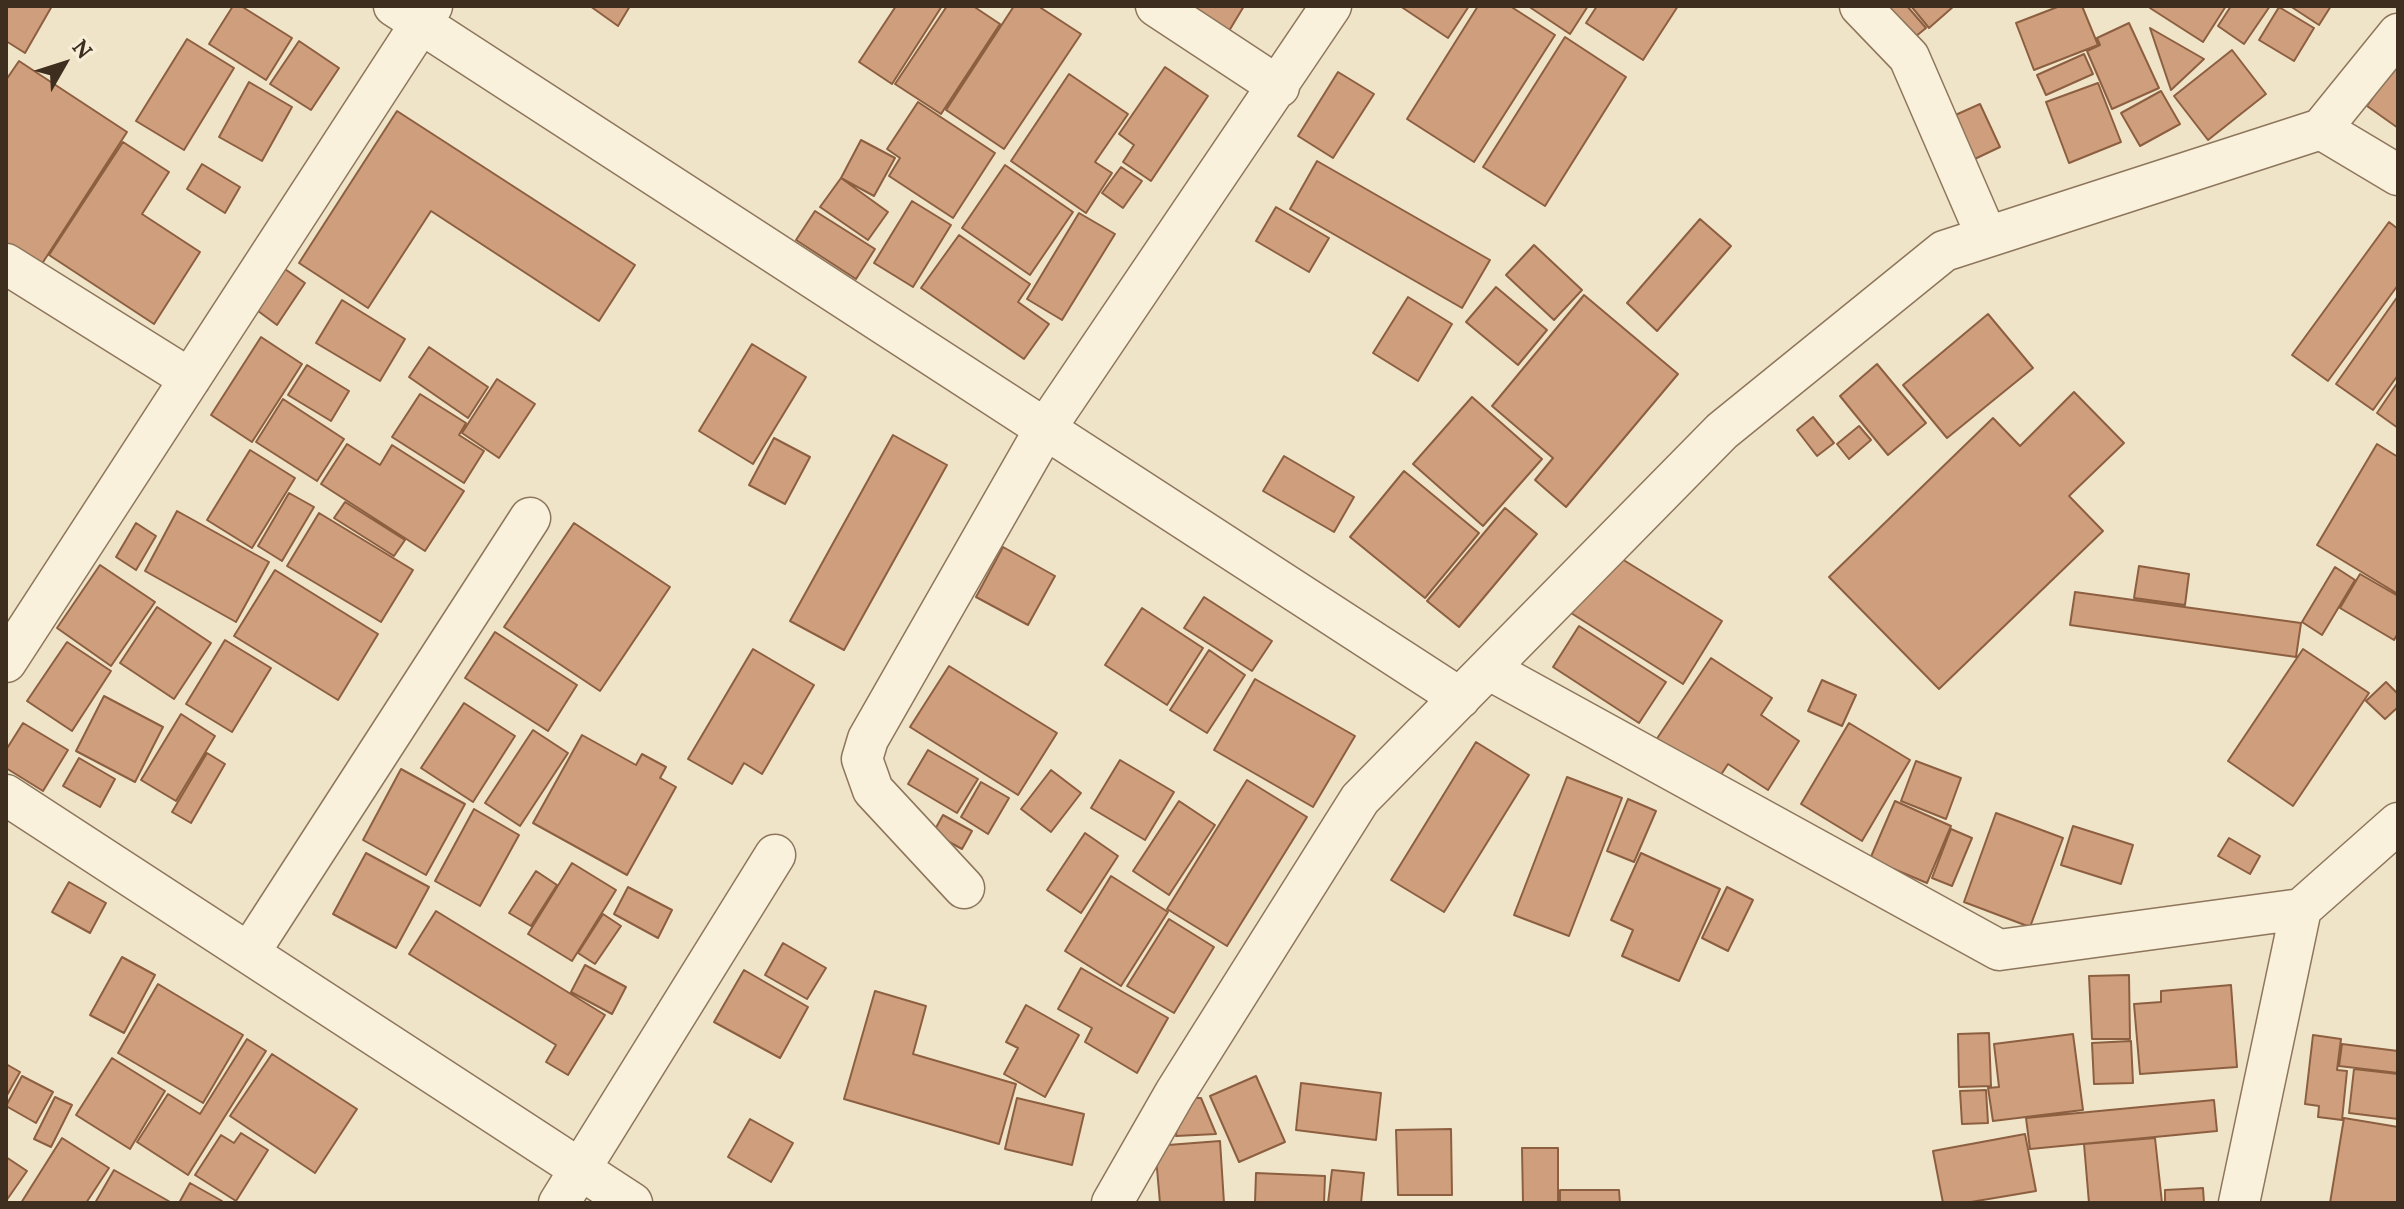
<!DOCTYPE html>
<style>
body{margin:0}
#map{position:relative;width:2404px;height:1209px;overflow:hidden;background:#f0e4c8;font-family:Lora,serif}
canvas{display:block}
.frame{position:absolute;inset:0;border:8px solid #3d2e20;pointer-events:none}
.north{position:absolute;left:24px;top:24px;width:80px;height:80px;-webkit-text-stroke:6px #f7eed8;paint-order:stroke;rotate:51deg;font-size:22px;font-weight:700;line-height:32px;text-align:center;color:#3d2e20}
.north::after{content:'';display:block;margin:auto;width:28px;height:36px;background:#3d2e20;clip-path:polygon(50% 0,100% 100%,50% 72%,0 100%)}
</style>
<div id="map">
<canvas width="2404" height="1209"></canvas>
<div class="frame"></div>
<div class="north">N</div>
</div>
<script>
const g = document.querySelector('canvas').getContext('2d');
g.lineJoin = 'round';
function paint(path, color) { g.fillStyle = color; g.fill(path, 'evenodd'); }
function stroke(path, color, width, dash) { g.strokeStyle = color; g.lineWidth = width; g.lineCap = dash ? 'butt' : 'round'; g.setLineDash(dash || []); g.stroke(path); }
const building = new Path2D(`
 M6,6H52L25,53L6,41Z
 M233,6H241L292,38L266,80L209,44Z
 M590,6H630L618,26Z
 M896,6H942L892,84L859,62Z
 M947,6H973L1000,24L941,114L895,84Z
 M1014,6H1038L1081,34L1004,149L946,110Z
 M1188,6H1244L1229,31Z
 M1400,6H1469L1448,38Z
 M1478,6H1510L1555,35L1474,162L1407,119Z
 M1528,6H1588L1570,34Z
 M1597,6H1678L1643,60L1586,23Z
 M1870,6H1907L1926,28L1904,46Z
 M1911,6H1954L1929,28Z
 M2060,6H2082L2098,45L2034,70L2016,23Z
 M2152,6H2226L2203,42L2150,8Z
 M2231,6H2270L2244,44L2218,26Z
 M2290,6H2331L2319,25Z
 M2279,7L2314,28L2294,61L2259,40Z
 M2129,23L2159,88L2112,109L2087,51L2100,45L2097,38Z
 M2150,28L2204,59L2171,90Z
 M1565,37L1626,77L1545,206L1483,167Z
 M187,39L234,68L184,150L136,121Z
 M299,41L339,68L311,110L270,84Z
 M2232,50L2266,94L2208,140L2174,96Z
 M2084,54L2093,74L2046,95L2037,75Z
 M19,61L127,132L36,273L6,254V80Z
 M2398,61V128L2367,106Z
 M1165,67L1208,96L1151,181L1123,162L1134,145L1119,134Z
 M1338,72L1374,94L1333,158L1298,136Z
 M1069,74L1128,114L1095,162L1112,173L1086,213L1011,161Z
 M249,82L292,107L262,161L219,137Z
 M2098,83L2121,142L2069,163L2046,102Z
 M2161,91L2180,124L2140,146L2121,113Z
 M918,102L995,153L953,218L889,176L900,158L887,149Z
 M1980,104L2000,147L1962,165L1942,121Z
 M397,111L635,265L599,321L431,211L368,308L299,263Z
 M861,140L895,158L874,196L841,178Z
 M123,142L169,172L142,214L200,252L154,324L49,255Z
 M1317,161L1490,260L1462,308L1290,209Z
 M202,164L240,187L225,213L187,189Z
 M1005,165L1073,212L1030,275L962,228Z
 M1121,167L1142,181L1123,208L1102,193Z
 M841,178L888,212L868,240L820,207Z
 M912,201L951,225L913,287L874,263Z
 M1276,207L1329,238L1309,272L1256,241Z
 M815,211L875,249L856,279L796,240Z
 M1079,213L1115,234L1062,320L1027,299Z
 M1700,219L1731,246L1657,331L1627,303Z
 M2389,222L2398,229V285L2328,381L2292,355Z
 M959,235L1030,284L1018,302L1049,324L1024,359L921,288Z
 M1534,245L1582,290L1554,320L1506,275Z
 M282,267L305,283L277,325L254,308Z
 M1496,287L1547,330L1518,365L1466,322Z
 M1584,295L1678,374L1566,507L1535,480L1553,458L1492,406Z
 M2398,296V375L2373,410L2336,384Z
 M1408,297L1452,324L1418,381L1373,353Z
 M342,300L405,339L380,381L316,343Z
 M1988,314L2033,368L1947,438L1903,385Z
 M261,337L302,364L252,442L211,415Z
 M752,344L806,377L753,464L699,431Z
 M429,347L488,387L468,418L409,377Z
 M1877,364L1926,423L1888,455L1840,396Z
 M307,365L349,391L331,421L288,395Z
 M497,379L535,404L499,458L462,433Z
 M2398,382V428L2377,413Z
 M2074,392L2124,443L2069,496L2103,531L1939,689L1829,577L1993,418L2020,446Z
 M420,394L466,423L459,435L484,451L464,483L392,437Z
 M1472,397L1542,459L1483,526L1413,464Z
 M283,399L344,439L317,481L256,442Z
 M1813,417L1834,443L1817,456L1797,430Z
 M1859,426L1871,440L1849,459L1837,444Z
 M893,435L947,465L844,650L790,621Z
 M774,438L810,457L785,504L749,485Z
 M347,444L380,465L392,445L464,491L425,551L321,484Z
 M2377,444L2398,457V594L2317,545Z
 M250,450L295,478L252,548L207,520Z
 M1284,456L1354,497L1334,532L1263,491Z
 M1404,471L1479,533L1425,598L1350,537Z
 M289,493L314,507L282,561L258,546Z
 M345,502L405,540L394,556L334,518Z
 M1505,508L1537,534L1459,627L1427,601Z
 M177,511L269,562L236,622L145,571Z
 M319,513L413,570L381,622L287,566Z
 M136,523L156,536L136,570L116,557Z
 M574,523L670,587L600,691L504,627Z
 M1003,547L1055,576L1028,625L976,597Z
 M1609,551L1722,621L1683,684L1571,613Z
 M100,565L155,602L111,666L57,628Z
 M2139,566L2189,574L2185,605L2134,598Z
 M2335,567L2355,580L2322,635L2302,622Z
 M275,570L378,634L338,700L234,636Z
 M2360,574L2398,596V633L2394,640L2340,608Z
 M2075,592L2301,623L2296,657L2070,625Z
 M1204,597L1272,641L1252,671L1184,628Z
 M157,607L211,643L174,699L120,663Z
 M1142,608L1203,648L1167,705L1105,665Z
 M1579,626L1666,682L1639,723L1553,667Z
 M495,632L577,685L548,731L465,678Z
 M225,640L271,668L232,732L186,704Z
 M67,642L111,671L72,731L27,701Z
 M753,649L814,685L762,774L744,763L732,784L688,759Z
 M2303,649L2369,693L2293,806L2228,761Z
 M1209,650L1245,675L1207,733L1170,710Z
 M1711,658L1772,698L1761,715L1799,741L1768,790L1728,764L1717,781L1656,740Z
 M949,666L1057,733L1018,795L910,727Z
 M1255,679L1355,736L1313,807L1214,750Z
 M1822,680L1856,695L1842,726L1808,711Z
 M2386,682L2398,694V707L2385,719L2366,701Z
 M104,696L163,727L135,782L76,751Z
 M464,703L515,736L473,802L421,768Z
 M181,714L215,736L176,801L141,780Z
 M23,723L68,750L43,791L6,768V750Z
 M1849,723L1910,760L1862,841L1801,804Z
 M533,730L568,753L520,826L485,803Z
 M582,735L636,765L642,754L666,767L660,778L676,787L627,875L533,823Z
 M1476,742L1529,775L1444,912L1391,880Z
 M928,750L978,779L957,813L908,784Z
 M207,753L225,764L191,823L172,812Z
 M79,758L115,779L100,807L63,786Z
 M1120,760L1174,792L1145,840L1091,808Z
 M1916,761L1961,778L1946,819L1901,801Z
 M401,769L465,804L426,875L363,840Z
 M1051,770L1081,793L1051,832L1021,809Z
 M1567,777L1622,798L1569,936L1514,915Z
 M1247,780L1307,817L1227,946L1167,909Z
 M981,782L1009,798L988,834L961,817Z
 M1628,799L1656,811L1634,862L1607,851Z
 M1179,801L1215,825L1169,895L1133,871Z
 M1895,801L1951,826L1927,883L1870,859Z
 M474,809L519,835L480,906L435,881Z
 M1996,813L2063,838L2030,927L1964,902Z
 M943,815L972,831L962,849L933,833Z
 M2073,826L2133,845L2121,884L2061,865Z
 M1951,829L1972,838L1952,886L1932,878Z
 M1085,833L1118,856L1081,913L1047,890Z
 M2229,838L2260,856L2250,874L2218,856Z
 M366,853L429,887L396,948L333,914Z
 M1641,853L1720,889L1679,981L1622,956L1633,930L1611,920Z
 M572,863L616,890L572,961L528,934Z
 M536,871L557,885L531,926L509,913Z
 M1111,876L1168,912L1121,986L1065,951Z
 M69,882L106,903L90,933L52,912Z
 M628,887L672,910L658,938L614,914Z
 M1727,887L1753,900L1728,951L1702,938Z
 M436,911L605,1015L568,1075L546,1062L556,1045L409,954Z
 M603,914L621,926L595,964L578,953Z
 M1169,919L1214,947L1174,1013L1127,986Z
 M783,943L826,968L807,999L765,975Z
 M122,957L155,975L124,1033L90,1015Z
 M585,965L626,987L612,1014L571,992Z
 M1081,968L1168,1018L1137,1073L1085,1042L1092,1028L1058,1009Z
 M744,970L808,1007L780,1058L714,1022Z
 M2129,975L2130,1039H2092L2089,976Z
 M158,984L243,1035L203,1103L118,1053Z
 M2231,985L2237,1067L2140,1074L2134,1004L2161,1002V991Z
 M875,991L926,1006L913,1054L1016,1084L999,1144L844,1099Z
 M1026,1005L1079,1035L1045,1097L1004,1074L1018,1048L1006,1042Z
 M1989,1033L1991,1086L1959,1087L1958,1034Z
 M2073,1034L2083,1110L1993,1121L1988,1088L1999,1087L1994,1044Z
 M2313,1035L2341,1039L2337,1070L2347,1071L2342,1120L2318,1117L2319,1106L2305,1104Z
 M247,1039L266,1051L188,1175L137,1142L168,1094L200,1114Z
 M2131,1041L2133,1083L2094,1084L2092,1043Z
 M2342,1044L2398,1051V1073L2339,1066Z
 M272,1054L357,1109L315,1173L230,1116Z
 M112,1058L165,1091L130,1149L76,1115Z
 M6,1064L20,1072L6,1097Z
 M2354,1069L2398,1074V1119L2349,1113Z
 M22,1076L53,1092L36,1123L6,1106Z
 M1256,1076L1285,1142L1239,1162L1210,1096Z
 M1301,1083L1381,1093L1376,1140L1296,1130Z
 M1986,1090L1988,1123L1962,1124L1960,1091Z
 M55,1097L72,1105L51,1147L34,1139Z
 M1017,1098L1084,1114L1072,1165L1005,1149Z
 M1180,1098H1201L1216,1134L1176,1136Z
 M2214,1100L2217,1131L2030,1149L2026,1118Z
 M2344,1118L2398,1127V1203H2330Z
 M750,1119L793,1143L771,1182L728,1157Z
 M1451,1129L1452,1195H1398L1396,1130Z
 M241,1133L268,1150L236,1201L195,1175L221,1135L234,1143Z
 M2025,1134L2036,1191L1965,1203H1943L1933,1151Z
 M62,1138L109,1168L86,1203H21Z
 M2155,1138L2162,1203H2089L2084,1144Z
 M1220,1141L1224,1203H1160L1155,1146Z
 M1522,1148H1558V1203H1523Z
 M6,1157L27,1171L6,1201Z
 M114,1170L172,1203H95Z
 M1332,1170L1364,1173L1361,1203H1328Z
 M1256,1173L1325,1176L1324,1203H1255Z
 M190,1183L222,1201L221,1203H179Z
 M2203,1188L2204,1203H2165V1190Z
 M1560,1190H1619L1620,1203H1560Z`);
paint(building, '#cf9f7d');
stroke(building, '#8d5f41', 2);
const minor = new Path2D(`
 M394,6L1460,698
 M1156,6L1279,87
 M1860,6L1909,57L1987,237
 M2321,129L2398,175
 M6,264L190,379
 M6,662L432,6
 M1488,669L1999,950L2301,909L2398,823
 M6,795L632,1203
 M964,888L873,790L862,759L868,739L1045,429L1331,6
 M249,953L530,518
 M559,1203L775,855
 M1112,1203L1175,1093L1360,799L1722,431L1944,251L2321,129L2398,34
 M2239,1203L2301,909`);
stroke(minor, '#8d765c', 43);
stroke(minor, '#faf1dc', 40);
</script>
